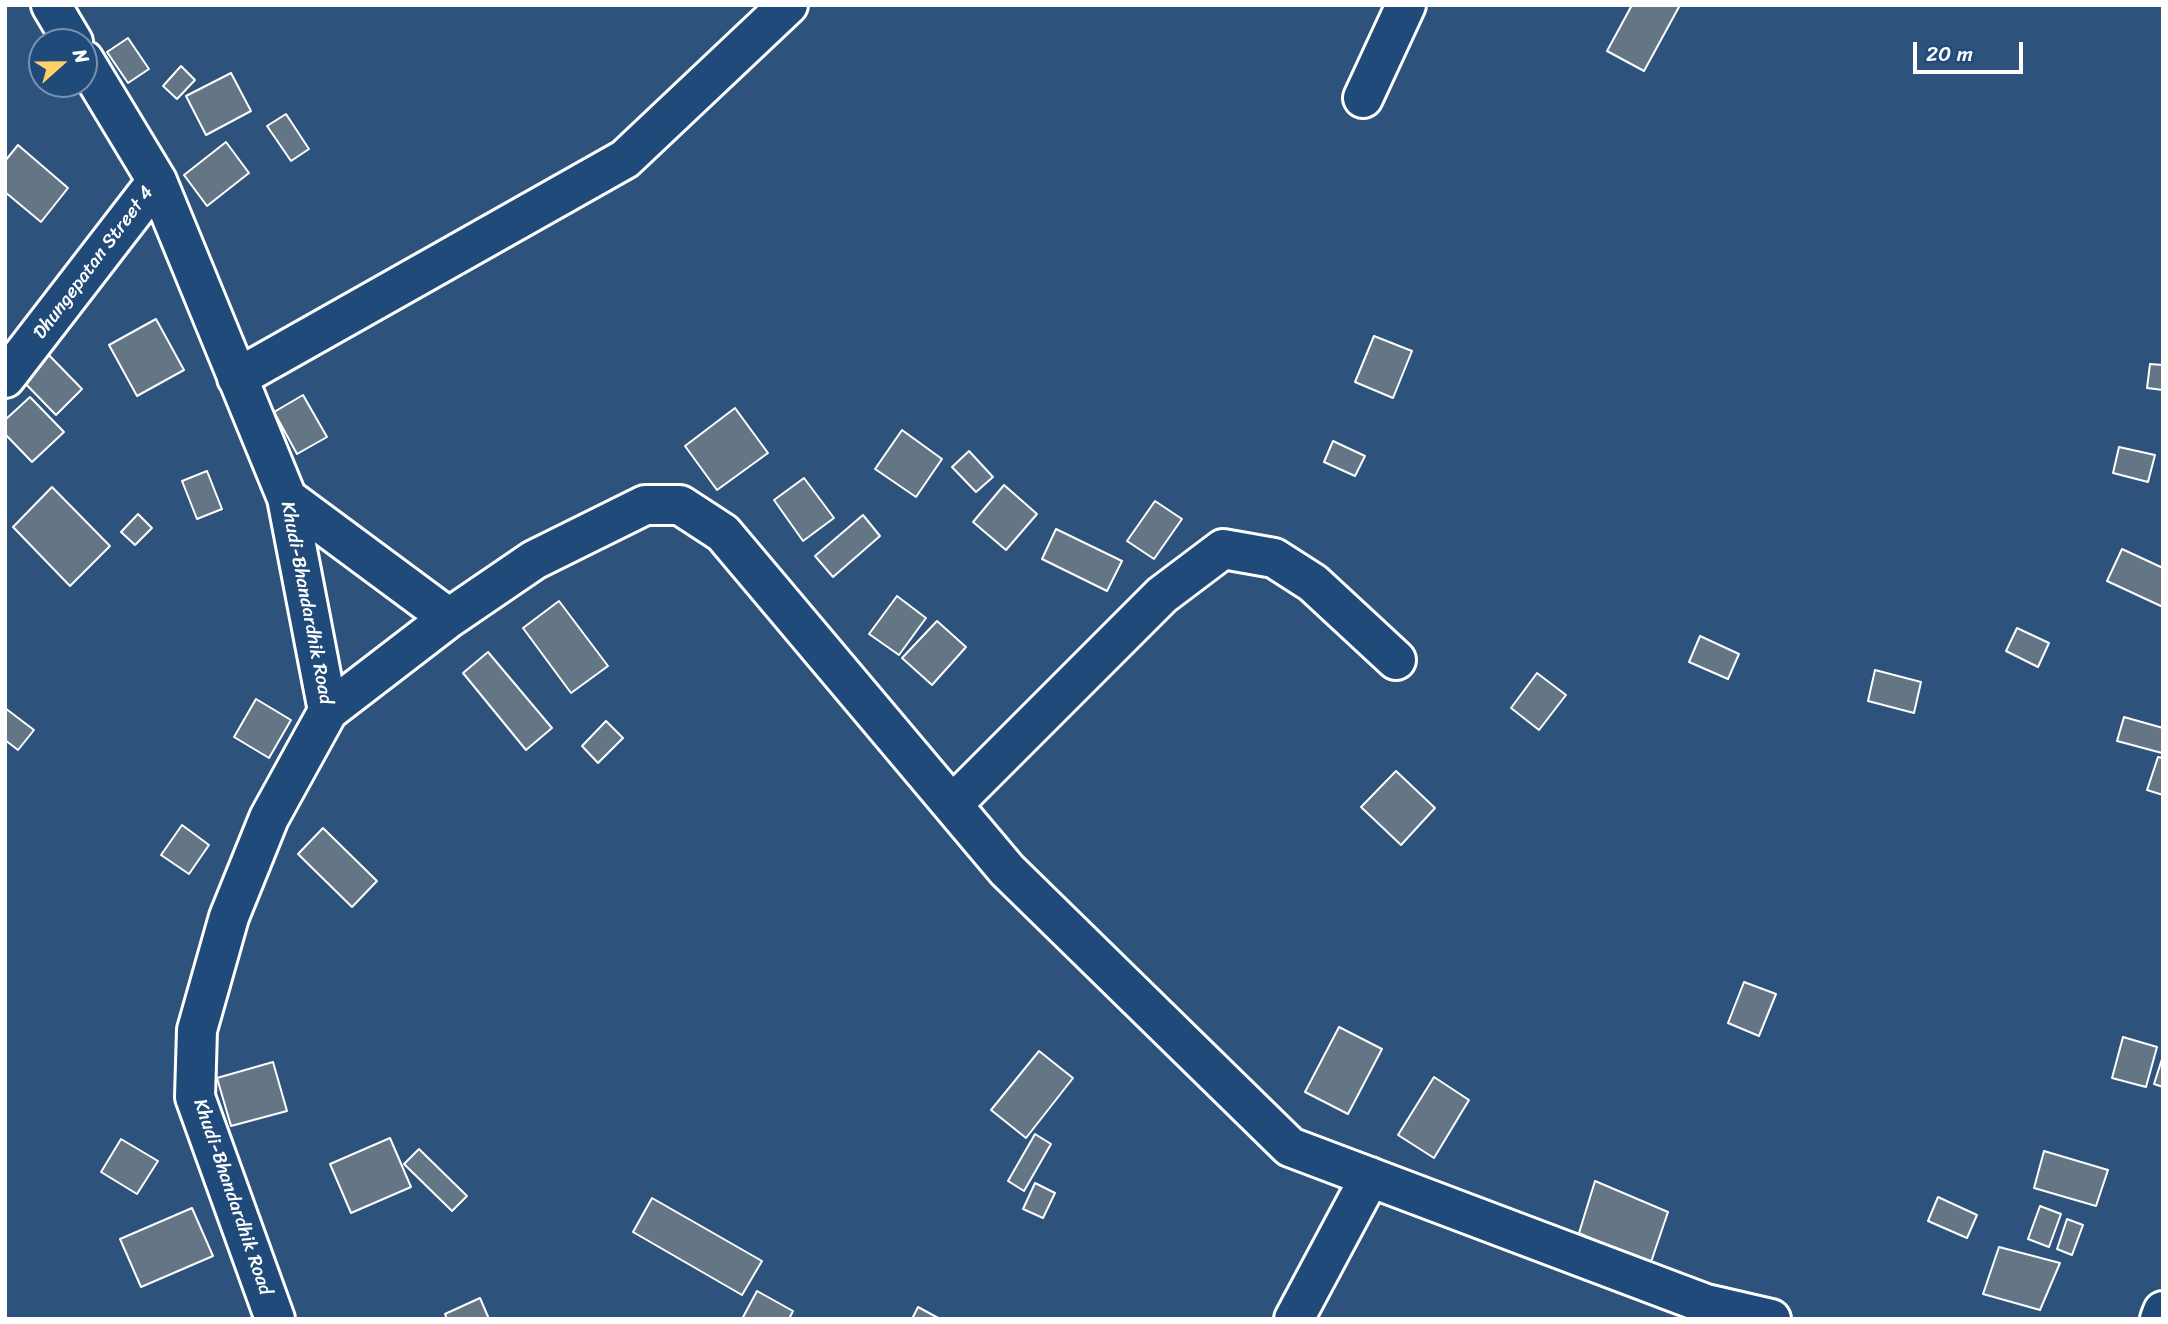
<!DOCTYPE html>
<style>
body{margin:0}
#map{position:relative;width:2168px;height:1324px;overflow:hidden;background:#2d537c;font-family:Sriracha,sans-serif}
canvas{display:block}
.frame{position:absolute;inset:0;border:7px solid #fff;pointer-events:none}
.north{position:absolute;left:28px;top:28px;width:70px;height:70px;box-sizing:border-box;background:#1f4a7a;border:2px solid #7992af;border-radius:50%;rotate:69deg;font-size:19px;font-weight:700;line-height:28px;text-align:center;color:#fff}
.north::after{content:'';display:block;margin:auto;width:24px;height:32px;background:#ffd166;clip-path:polygon(50% 0,100% 100%,50% 72%,0 100%)}
.scale{position:absolute;left:1913px;top:42px;width:110px;height:32px;box-sizing:border-box;border:4px solid #fff;border-top:0;padding-left:9px;font-size:21px;line-height:24px;white-space:nowrap;color:#fff;-webkit-text-stroke:5px #1f4a7a;paint-order:stroke}
</style>
<div id="map">
<canvas width="2168" height="1324"></canvas>
<div class="frame"></div>
<div class="north">N</div>
<div class="scale">20 m</div>
</div>
<script>
const g = document.querySelector('canvas').getContext('2d');
g.lineJoin = 'round';
function paint(path, color) { g.fillStyle = color; g.fill(path, 'evenodd'); }
function stroke(path, color, width, dash) { g.strokeStyle = color; g.lineWidth = width; g.lineCap = dash ? 'butt' : 'round'; g.setLineDash(dash || []); g.stroke(path); }
function drawText(font, color, halo, rows, align = 'center') {
  g.font = font + ' Sriracha,sans-serif'; g.lineWidth = 7; g.setLineDash([]); g.textBaseline = 'middle'; g.strokeStyle = halo; g.fillStyle = color; for (const [text, x, y, turn = 0] of rows) {
    g.save(); g.translate(x, y); g.rotate((+turn || 0) * Math.PI / 180); g.textAlign = isNaN(turn) ? turn : align; if (halo) g.strokeText(text, 0, 0); g.fillText(text, 0, 0); g.restore();
  }
}
const building = new Path2D(`
 M1632,5H1680L1644,71L1607,51Z
 M128,38L149,69L128,83L107,52Z
 M181,66L195,80L177,99L163,86Z
 M231,73L251,111L206,135L186,96Z
 M286,114L309,149L291,161L267,126Z
 M226,142L249,173L207,206L184,175Z
 M18,145L68,188L41,222L5,192V161Z
 M156,319L184,370L137,396L109,345Z
 M1374,336L1412,351L1393,398L1355,382Z
 M41,347L82,389L56,415L15,373Z
 M2150,364L2163,365V390L2147,388Z
 M303,395L327,437L297,454L274,412Z
 M30,397L64,432L32,462L5,434V420Z
 M735,408L768,453L717,490L685,446Z
 M902,430L942,459L916,497L875,469Z
 M1333,441L1365,456L1355,476L1324,462Z
 M2119,447L2155,455L2148,482L2113,473Z
 M969,451L993,477L976,492L952,467Z
 M207,471L222,509L197,519L182,481Z
 M804,478L834,518L803,541L774,500Z
 M1004,485L1037,514L1006,550L973,522Z
 M52,487L110,546L70,586L13,527Z
 M1155,501L1182,519L1154,559L1127,541Z
 M138,514L152,528L135,545L121,532Z
 M863,515L880,536L833,577L815,556Z
 M1056,529L1122,561L1107,591L1042,559Z
 M2122,549L2163,568V607L2107,581Z
 M897,596L926,618L899,655L869,634Z
 M559,601L608,666L571,693L523,628Z
 M937,621L966,647L932,685L902,658Z
 M2017,628L2049,643L2038,667L2006,651Z
 M1700,636L1739,654L1728,679L1689,662Z
 M488,652L552,728L526,750L463,673Z
 M1875,670L1921,682L1914,713L1868,701Z
 M1537,673L1566,695L1539,730L1511,708Z
 M256,699L291,720L269,758L234,737Z
 M5,708L34,730L18,750L5,740Z
 M2124,717L2163,728L2162,753L2117,741Z
 M606,721L623,738L598,763L582,746Z
 M2158,757L2163,758V795L2147,790Z
 M1396,771L1435,808L1401,845L1361,807Z
 M182,825L209,845L189,874L161,855Z
 M323,828L377,881L352,907L298,854Z
 M1744,982L1776,994L1759,1036L1728,1023Z
 M1339,1027L1382,1049L1348,1114L1305,1092Z
 M2123,1037L2157,1047L2146,1087L2112,1078Z
 M1039,1051L1073,1078L1026,1138L991,1110Z
 M2163,1056V1087L2154,1084Z
 M273,1062L287,1111L231,1126L217,1078Z
 M1434,1077L1469,1100L1434,1158L1398,1135Z
 M1035,1134L1051,1144L1024,1191L1008,1181Z
 M390,1138L411,1187L351,1213L330,1164Z
 M121,1139L158,1161L137,1194L101,1172Z
 M419,1149L467,1196L452,1211L404,1164Z
 M2044,1151L2108,1170L2096,1206L2034,1188Z
 M1595,1181L1668,1212L1650,1265L1579,1233Z
 M1035,1183L1055,1193L1043,1218L1023,1209Z
 M1938,1197L1977,1215L1967,1238L1928,1221Z
 M652,1198L762,1261L742,1295L633,1232Z
 M2040,1206L2061,1214L2049,1247L2028,1239Z
 M192,1208L213,1256L141,1287L120,1239Z
 M2067,1219L2083,1225L2072,1255L2057,1249Z
 M1999,1247L2060,1263L2040,1310L1983,1294Z
 M757,1291L793,1311L789,1319H742Z
 M480,1298L489,1319H447L445,1314Z
 M918,1307L940,1319H912Z`);
paint(building, '#647685');
stroke(building, '#fff', 2);
const minor = new Path2D(`
 M51,5L73,42
 M84,60L157,181L287,498L328,711L269,818L229,917L197,1030L195,1097L275,1319
 M1363,98L1406,5
 M5,378L157,181
 M237,378L625,159L788,5
 M287,498L449,618
 M328,711L449,618L534,560L645,505H680L723,533L1007,870L1290,1147L1706,1304L1771,1319
 M953,804L1162,595L1223,549L1274,558L1313,583L1396,660
 M1294,1319L1370,1177`);
const major = new Path2D(`
 M2160,1319L2163,1311`);
stroke(minor, '#fff', 44);
stroke(major, '#fff', 44);
stroke(minor, '#1f4a7a', 38);
stroke(major, '#1f4a7a', 38);
drawText('19px', '#fff', '#1f4a7a', [
 ["Dhungepatan Street 4",94,263,-53],
 ["Khudi-Bhandardhik Road",306,603,79],
 ["Khudi-Bhandardhik Road",232,1197,71]
]);
</script>
